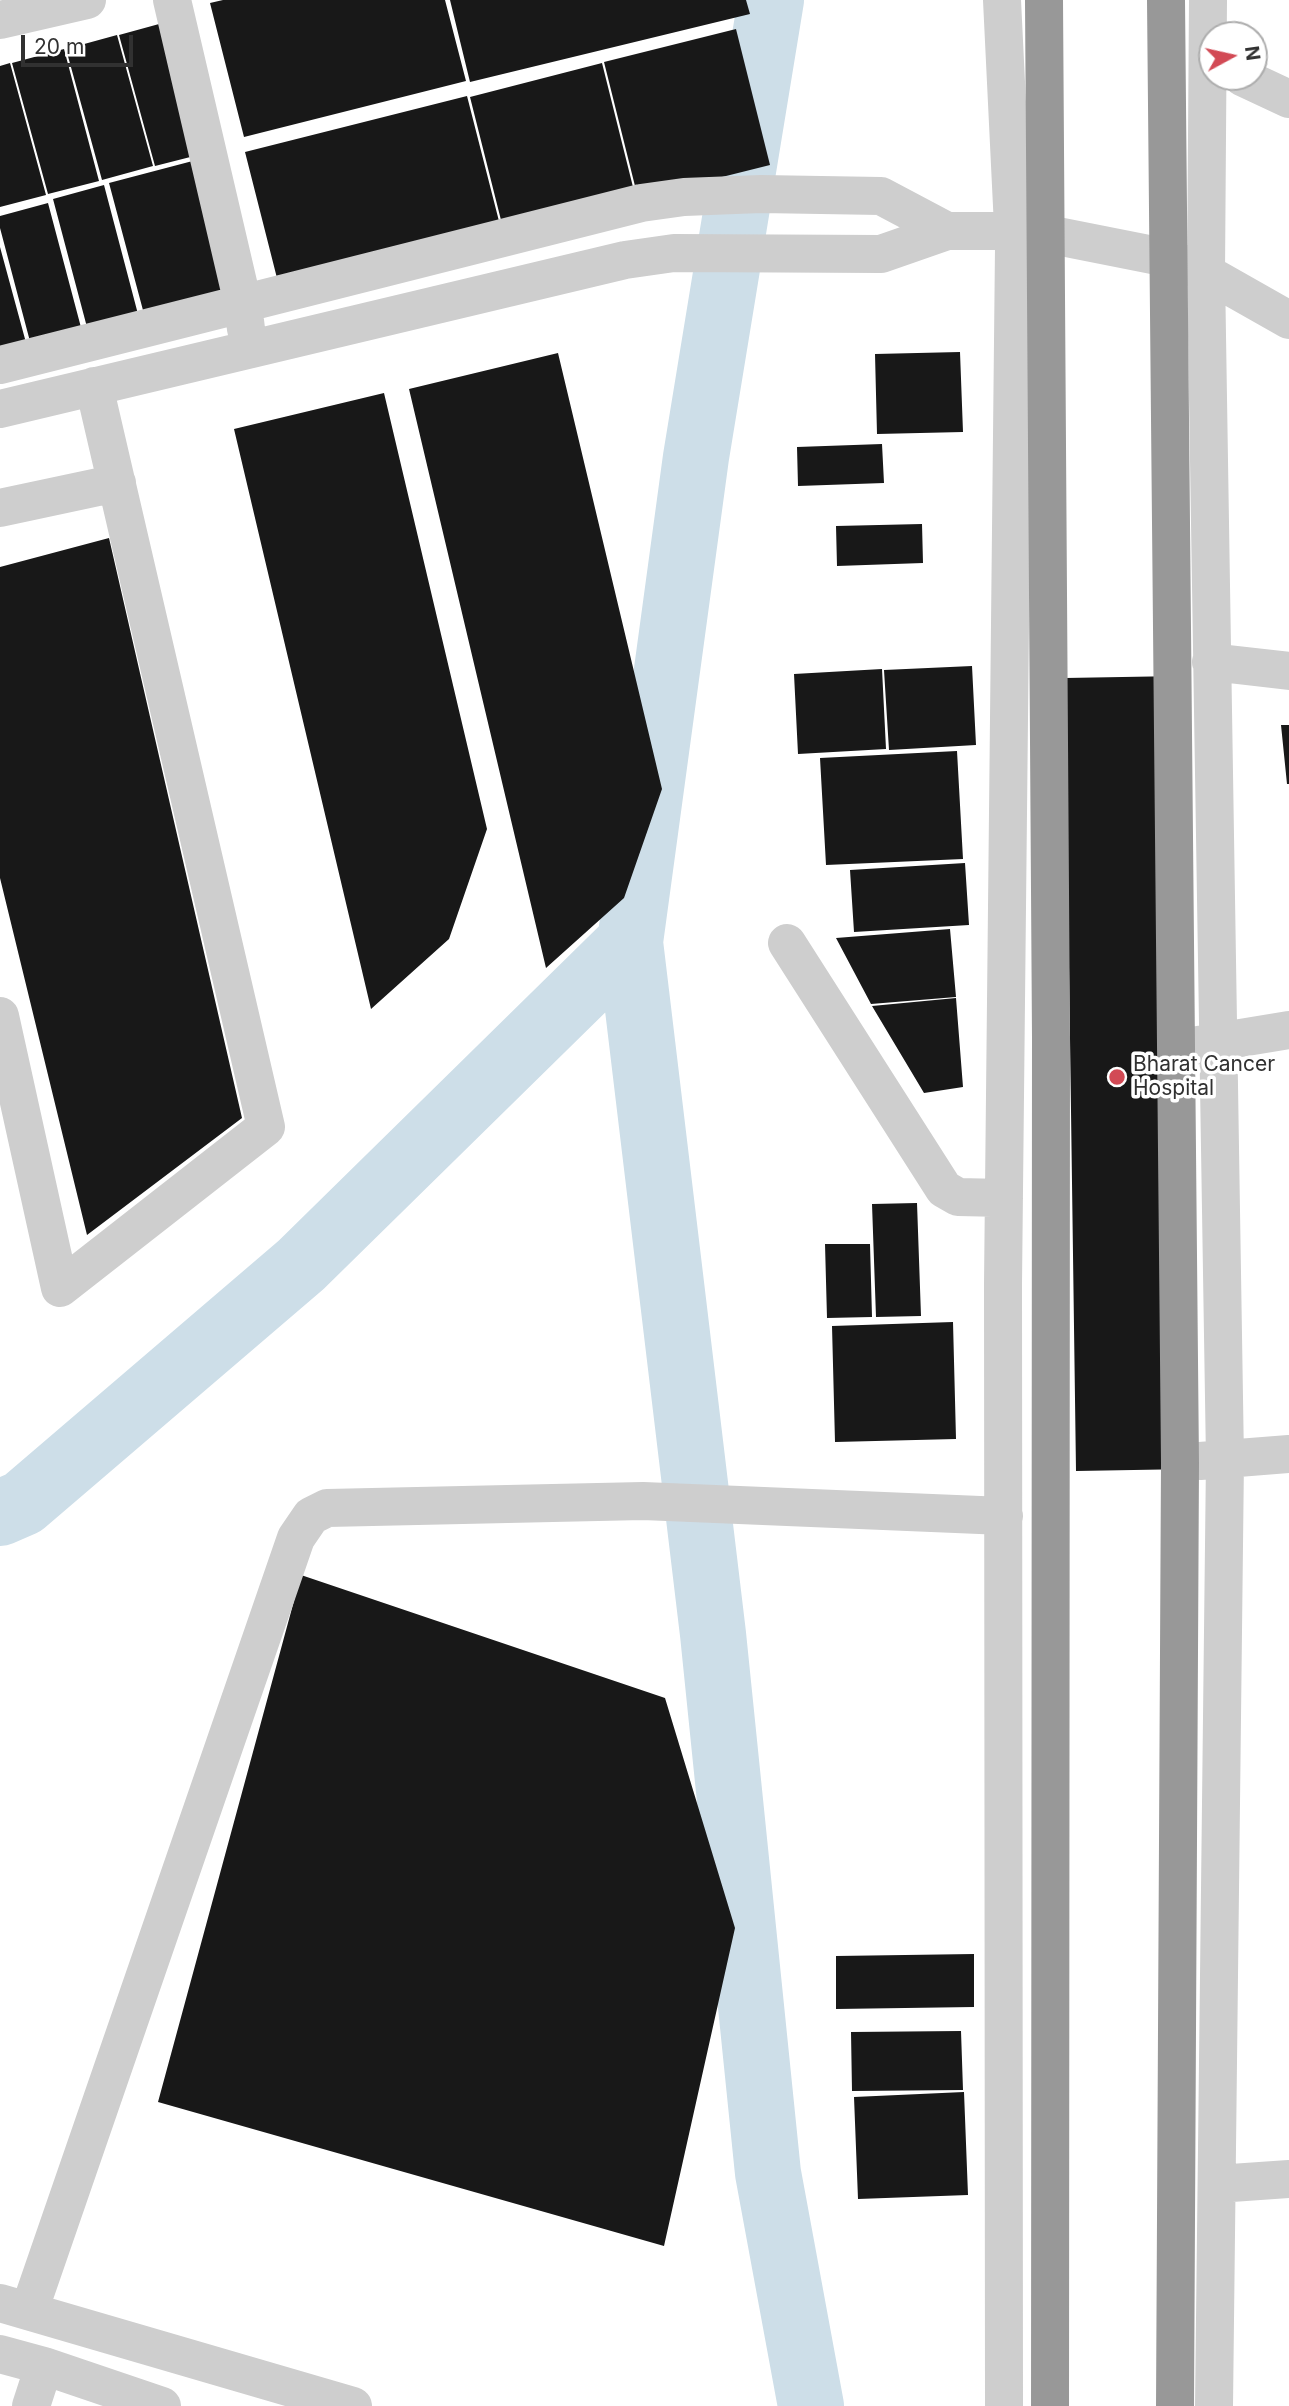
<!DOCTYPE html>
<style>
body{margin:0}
#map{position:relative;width:1289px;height:2406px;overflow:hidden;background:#fff;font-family:Inter,sans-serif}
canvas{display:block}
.north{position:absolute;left:1198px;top:21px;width:70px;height:70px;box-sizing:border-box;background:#fff;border:2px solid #adadad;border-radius:50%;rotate:82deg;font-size:19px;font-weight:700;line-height:28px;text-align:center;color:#313131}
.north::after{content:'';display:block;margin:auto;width:24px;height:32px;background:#d24a55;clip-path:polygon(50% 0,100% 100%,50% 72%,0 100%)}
.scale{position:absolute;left:21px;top:35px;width:112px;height:32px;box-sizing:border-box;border:4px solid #313131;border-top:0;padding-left:9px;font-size:21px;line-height:24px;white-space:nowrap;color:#313131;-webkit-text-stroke:5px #fff;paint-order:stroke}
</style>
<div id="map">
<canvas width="1289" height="2406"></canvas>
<div class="north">N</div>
<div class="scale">20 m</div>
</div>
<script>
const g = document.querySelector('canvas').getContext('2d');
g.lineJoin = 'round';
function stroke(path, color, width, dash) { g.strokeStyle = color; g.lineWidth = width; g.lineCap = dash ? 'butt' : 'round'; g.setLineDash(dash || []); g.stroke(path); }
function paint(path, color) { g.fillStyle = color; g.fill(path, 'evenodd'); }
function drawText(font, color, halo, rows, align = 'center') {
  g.font = font + ' Inter,sans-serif'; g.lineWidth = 7; g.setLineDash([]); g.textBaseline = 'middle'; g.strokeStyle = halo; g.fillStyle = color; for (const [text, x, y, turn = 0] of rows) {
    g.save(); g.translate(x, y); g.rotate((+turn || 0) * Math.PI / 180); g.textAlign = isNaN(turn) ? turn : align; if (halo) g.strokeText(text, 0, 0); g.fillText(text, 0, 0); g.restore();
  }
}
stroke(new Path2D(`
 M630,942L696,457L771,0
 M0,1513L23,1503L301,1265L630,942L713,1634L768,2173L811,2406`), '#cddee8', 66);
paint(new Path2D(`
 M223,0H445L466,81L244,137L210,3Z
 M450,0H746L750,14L470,82Z
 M170,21L206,153L155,166L119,35Z
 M736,29L770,165L638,198L604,62Z
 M117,35L153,166L102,180L66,49Z
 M64,49L99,181L48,194L12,63Z
 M10,63L46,195L0,207V66Z
 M602,63L636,199L504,232L470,97Z
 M467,96L501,229L279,286L245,152Z
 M204,158L238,289L144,314L109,183Z
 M104,185L139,318L88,331L53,199Z
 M48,203L83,335L32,349L0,228V216Z
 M0,247L28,350L0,357Z
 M960,352L963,432L877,434L875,354Z
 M558,353L662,789L624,898L546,968L409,389Z
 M384,393L487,829L449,939L371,1009L234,429Z
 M882,444L884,483L798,486L797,447Z
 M922,524L923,563L837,566L836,526Z
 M109,538L242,1118L87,1235L0,878V567Z
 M972,666L976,745L889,750L884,670Z
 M882,669L886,749L798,754L794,674Z
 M1180,676L1191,1469L1076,1471L1065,678Z
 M1281,725H1289V784H1287Z
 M957,751L963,859L826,865L820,758Z
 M965,863L969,925L854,932L850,870Z
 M950,929L956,997L871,1004L836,938Z
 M956,998L963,1087L924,1093L872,1006Z
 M917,1203L921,1316L876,1317L872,1204Z
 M825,1244H870L872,1317L827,1318Z
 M953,1322L956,1439L835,1442L832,1326Z
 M301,1575L665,1698L735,1928L664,2246L158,2102Z
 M974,1954V2007L836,2009V1956Z
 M961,2031L963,2090L852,2091L851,2032Z
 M964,2092L968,2195L858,2199L854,2097Z`), '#181818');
stroke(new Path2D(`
 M172,0L243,304L246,329
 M1002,0L1014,247L1003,1284L1004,2406
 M1208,0L1206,273L1225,1459L1214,2406
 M0,20L87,0
 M1242,77L1289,99
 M0,365L641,203L684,197L761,194L881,196L947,231
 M0,409L625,260L674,253L881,254L947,231H1013L1047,234L1168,258L1206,273L1289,320
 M0,508L117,483
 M1211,662L1289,671
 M787,943L944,1189L958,1197L1004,1198
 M0,1016L60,1288L266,1127L94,386
 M1192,1046L1289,1030
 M1200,1461L1289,1454
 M1217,2184L1289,2179
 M0,2303L353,2406
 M29,2311L296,1538L311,1516L327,1508L643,1501L1004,1516
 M0,2354L44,2366L162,2406
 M31,2406L44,2366`), '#cecece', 38);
stroke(new Path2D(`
 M1044,0L1051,1037L1050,2406
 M1166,0L1180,1463L1175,2406`), '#989898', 38);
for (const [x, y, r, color] of [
 [1117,1077,9,"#d24a55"]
]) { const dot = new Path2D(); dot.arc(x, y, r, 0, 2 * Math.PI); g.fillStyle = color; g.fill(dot); stroke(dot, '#fff', 2.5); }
drawText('21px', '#313131', '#fff', [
 ["Bharat Cancer",1133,1065],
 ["Hospital",1133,1089]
], 'left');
</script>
